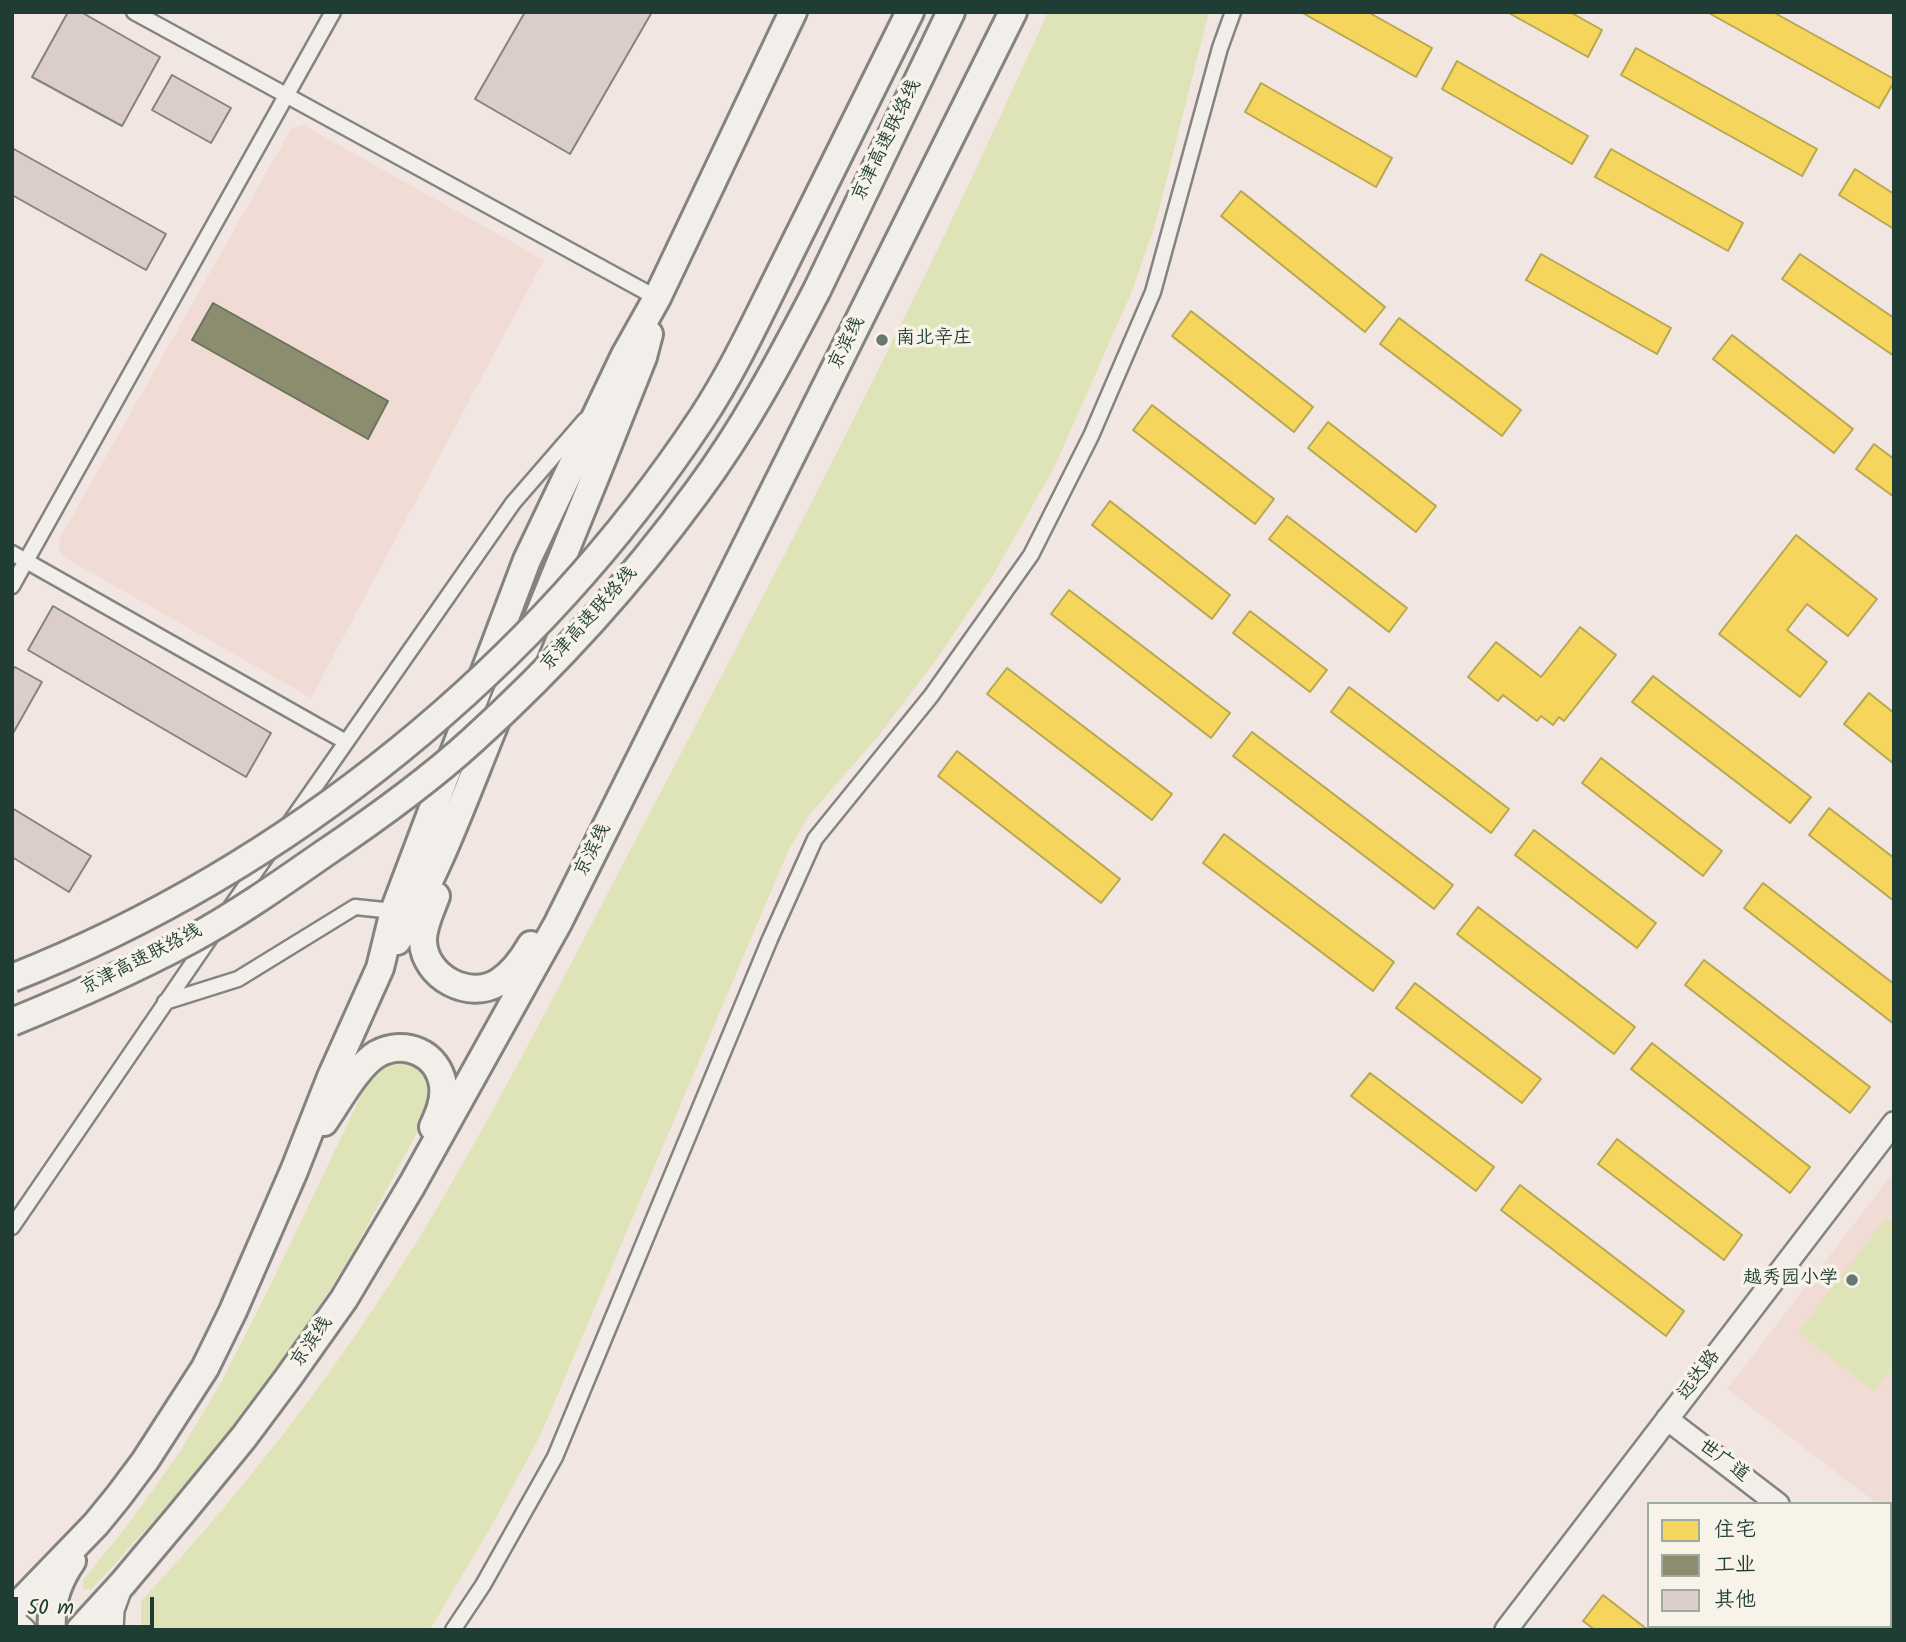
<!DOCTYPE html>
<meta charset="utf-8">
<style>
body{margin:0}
#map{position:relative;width:1906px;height:1642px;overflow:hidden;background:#f1e6e1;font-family:Kalam,"LXGW WenKai TC",sans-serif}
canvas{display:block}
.frame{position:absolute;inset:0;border:14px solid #1f3d34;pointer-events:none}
.legend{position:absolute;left:1647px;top:1502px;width:245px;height:126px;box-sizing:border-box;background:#f7f3e8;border:2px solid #a1aaa0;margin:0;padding:9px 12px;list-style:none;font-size:21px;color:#1f3d34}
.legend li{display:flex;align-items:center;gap:14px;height:35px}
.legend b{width:35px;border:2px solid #a1aaa0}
.scale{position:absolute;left:14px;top:1597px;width:140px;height:32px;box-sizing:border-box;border:4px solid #1f3d34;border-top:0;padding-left:9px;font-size:21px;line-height:24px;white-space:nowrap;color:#1f3d34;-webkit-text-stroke:5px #f7f3e8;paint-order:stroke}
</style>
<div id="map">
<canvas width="1906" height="1642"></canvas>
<div class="frame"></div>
<ul class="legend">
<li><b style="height:19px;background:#f6d55c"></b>住宅</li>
<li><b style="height:19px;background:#8c8c6e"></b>工业</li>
<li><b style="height:19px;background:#dbcdca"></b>其他</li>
</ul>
<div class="scale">50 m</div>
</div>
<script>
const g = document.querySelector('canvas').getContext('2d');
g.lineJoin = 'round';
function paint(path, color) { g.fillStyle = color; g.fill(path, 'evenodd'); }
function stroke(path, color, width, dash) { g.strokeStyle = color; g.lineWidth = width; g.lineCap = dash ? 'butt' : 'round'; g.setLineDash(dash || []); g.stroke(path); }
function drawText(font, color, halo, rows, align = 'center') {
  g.font = font + ' Kalam,"LXGW WenKai TC",sans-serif'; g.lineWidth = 7; g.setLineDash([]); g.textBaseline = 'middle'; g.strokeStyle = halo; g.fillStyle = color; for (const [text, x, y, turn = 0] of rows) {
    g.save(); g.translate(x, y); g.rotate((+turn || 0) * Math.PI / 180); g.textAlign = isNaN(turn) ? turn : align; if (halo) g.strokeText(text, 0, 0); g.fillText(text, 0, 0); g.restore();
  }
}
paint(new Path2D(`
 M303,125L544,260L311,698L62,556L59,548L60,538L291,129Z
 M1894,1172V1516L1890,1513V1504H1878L1727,1389Z`), '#f1dbd5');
paint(new Path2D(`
 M1048,12H1209L1155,225L1132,291L1055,466L992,577L938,657L879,735L810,814L789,849L541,1434L496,1518L430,1630H141V1601C246,1489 340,1366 421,1235C502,1101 572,960 645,822C747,628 848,435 943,238C979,164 1013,88 1048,12Z
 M392,1061C427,1064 437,1081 427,1114L346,1265L291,1348L237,1420L168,1505L91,1590L83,1589V1580L130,1522L181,1450L222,1381L272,1282L370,1077L382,1066Z
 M1886,1218L1894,1224V1366L1874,1392L1798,1332Z`), '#dfe4b8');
const homes = new Path2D(`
 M1301,12H1368L1432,48L1416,77Z
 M1507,12H1570L1602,30L1588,57Z
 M1707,12H1773L1894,79V82L1879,108Z
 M1636,48L1817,149L1802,176L1621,75Z
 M1457,61L1588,136L1572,164L1442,89Z
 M1261,83L1392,158L1376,187L1245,112Z
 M1611,149L1743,223L1728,251L1595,177Z
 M1855,169L1894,194V229L1839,195Z
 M1241,191L1385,307L1365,332L1221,216Z
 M1541,254L1671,328L1657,354L1526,280Z
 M1800,254L1894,318V356L1782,279Z
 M1191,311L1313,407L1294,432L1172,336Z
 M1399,318L1521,410L1502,436L1380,344Z
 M1732,335L1853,429L1834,453L1713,359Z
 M1152,405L1274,499L1255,524L1133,430Z
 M1328,422L1436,506L1416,532L1308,448Z
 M1874,444L1894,459V497L1856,469Z
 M1110,501L1230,595L1212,619L1092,525Z
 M1287,516L1407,608L1389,632L1269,539Z
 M1796,535L1877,599L1848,636L1807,604L1787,630L1827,662L1800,697L1719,634Z
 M1069,590L1230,713L1211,738L1051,614Z
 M1250,611L1327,670L1310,692L1233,633Z
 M1580,627L1616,655L1564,721L1559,717L1553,725L1541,716L1537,721L1503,695L1498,701L1468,677L1496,642L1541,677Z
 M1007,668L1172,794L1152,820L987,694Z
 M1653,676L1811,797L1790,823L1632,702Z
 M1349,687L1509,809L1491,833L1331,712Z
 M1869,693L1894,713V764L1844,724Z
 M1252,732L1453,885L1434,909L1233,756Z
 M957,751L1120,879L1101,903L938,776Z
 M1601,758L1722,851L1703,876L1582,783Z
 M1829,808L1894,858V901L1809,835Z
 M1534,830L1656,923L1637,948L1515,855Z
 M1224,834L1394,962L1373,991L1203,863Z
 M1763,883L1894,984V1024L1744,908Z
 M1478,907L1635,1027L1614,1054L1457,934Z
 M1704,960L1870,1087L1850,1113L1685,985Z
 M1415,983L1541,1079L1522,1103L1396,1008Z
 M1652,1043L1810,1167L1790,1193L1631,1069Z
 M1370,1073L1494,1167L1476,1191L1351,1096Z
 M1617,1139L1742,1235L1724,1260L1598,1164Z
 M1520,1185L1684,1311L1666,1336L1501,1210Z
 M1603,1595L1648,1630H1595L1583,1621Z
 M1789,1626H1842L1846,1630H1794Z`);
paint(homes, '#f6d55c');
stroke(homes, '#b6a750', 2);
const industry = new Path2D(`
 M213,303L388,401L368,439L192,340Z`);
paint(industry, '#8c8c6e');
stroke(industry, '#6b745d', 2);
const building = new Path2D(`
 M68,12H81L160,57L122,126L32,77Z
 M525,12H652L570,154L475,99Z
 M172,75L231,108L211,143L152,110Z
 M12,148L166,234L146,270L12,195Z
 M53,606L271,733L246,777L28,650Z
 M15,667L42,682L12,735V671Z
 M12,808L91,856L69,892L12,857Z`);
paint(building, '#dbcdca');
stroke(building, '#838480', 2);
const street = new Path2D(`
 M134,12L657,298
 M12,553L346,742
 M12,586L333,12
 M289,824L513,503L585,420
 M229,910L269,852
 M165,1002L238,979L355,907L394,911
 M12,1227L214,932
 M453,1630L483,1585L555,1457L770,939L815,839L931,696L1031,555L1091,436L1153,292L1220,48L1233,12`);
const secondary = new Path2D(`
 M1667,1419L1778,1504
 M1890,1589L1894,1591
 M12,1618L25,1630
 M112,1630L113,1610L121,1588
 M1506,1630L1894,1123`);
const highway = new Path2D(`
 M781,271L910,12
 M817,290L951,12
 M436,896C431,910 422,927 423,942C425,977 469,1001 499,982C513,973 523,959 531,945
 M397,941C437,875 464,799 493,728C544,604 594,481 643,357L649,334
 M324,1122C338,1102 357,1066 377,1054C405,1039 438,1053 443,1085C445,1100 439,1114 433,1127
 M12,1611L96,1524L118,1497L145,1461L205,1368L233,1311L294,1171L331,1077L380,968L394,911L527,560L625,355L657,298L793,12
 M52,1630C50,1605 58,1581 72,1561
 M80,1630L123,1583L181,1514L244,1437L288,1378L344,1299L412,1185L558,923L1013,12`);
stroke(street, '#838480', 19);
stroke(secondary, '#838480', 26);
stroke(highway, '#838480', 32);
stroke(street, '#f2efeb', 14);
stroke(secondary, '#f2efeb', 21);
stroke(highway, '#f2efeb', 26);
const highwayBridge = new Path2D(`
 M12,978C290,868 537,667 702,418C733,371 756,321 781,271
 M12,1022C73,997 132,971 190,940C236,915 279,885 322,855C374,820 426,783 473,740C556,665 631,582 697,492C744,429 781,359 817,290`);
stroke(highwayBridge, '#838480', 32, []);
stroke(highwayBridge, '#f2efeb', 26);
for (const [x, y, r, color] of [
 [882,340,7,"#687871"],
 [1852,1280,7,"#687871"]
]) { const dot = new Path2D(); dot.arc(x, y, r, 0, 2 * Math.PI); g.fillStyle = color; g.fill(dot); stroke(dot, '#f7f3e8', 2.5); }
drawText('19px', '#1f3d34', '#f7f3e8', [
 ["京津高速联络线",888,141,-64],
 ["京滨线",848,344,-63],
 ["京津高速联络线",590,620,-48],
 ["京滨线",594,851,-63],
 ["京津高速联络线",142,961,-27],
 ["京滨线",313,1343,-55],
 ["远达路",1700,1376,-53],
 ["世广道",1723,1462,37]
]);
drawText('19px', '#1f3d34', '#f7f3e8', [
 ["南北辛庄",896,340],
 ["越秀园小学",1838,1280,"right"]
], 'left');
</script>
